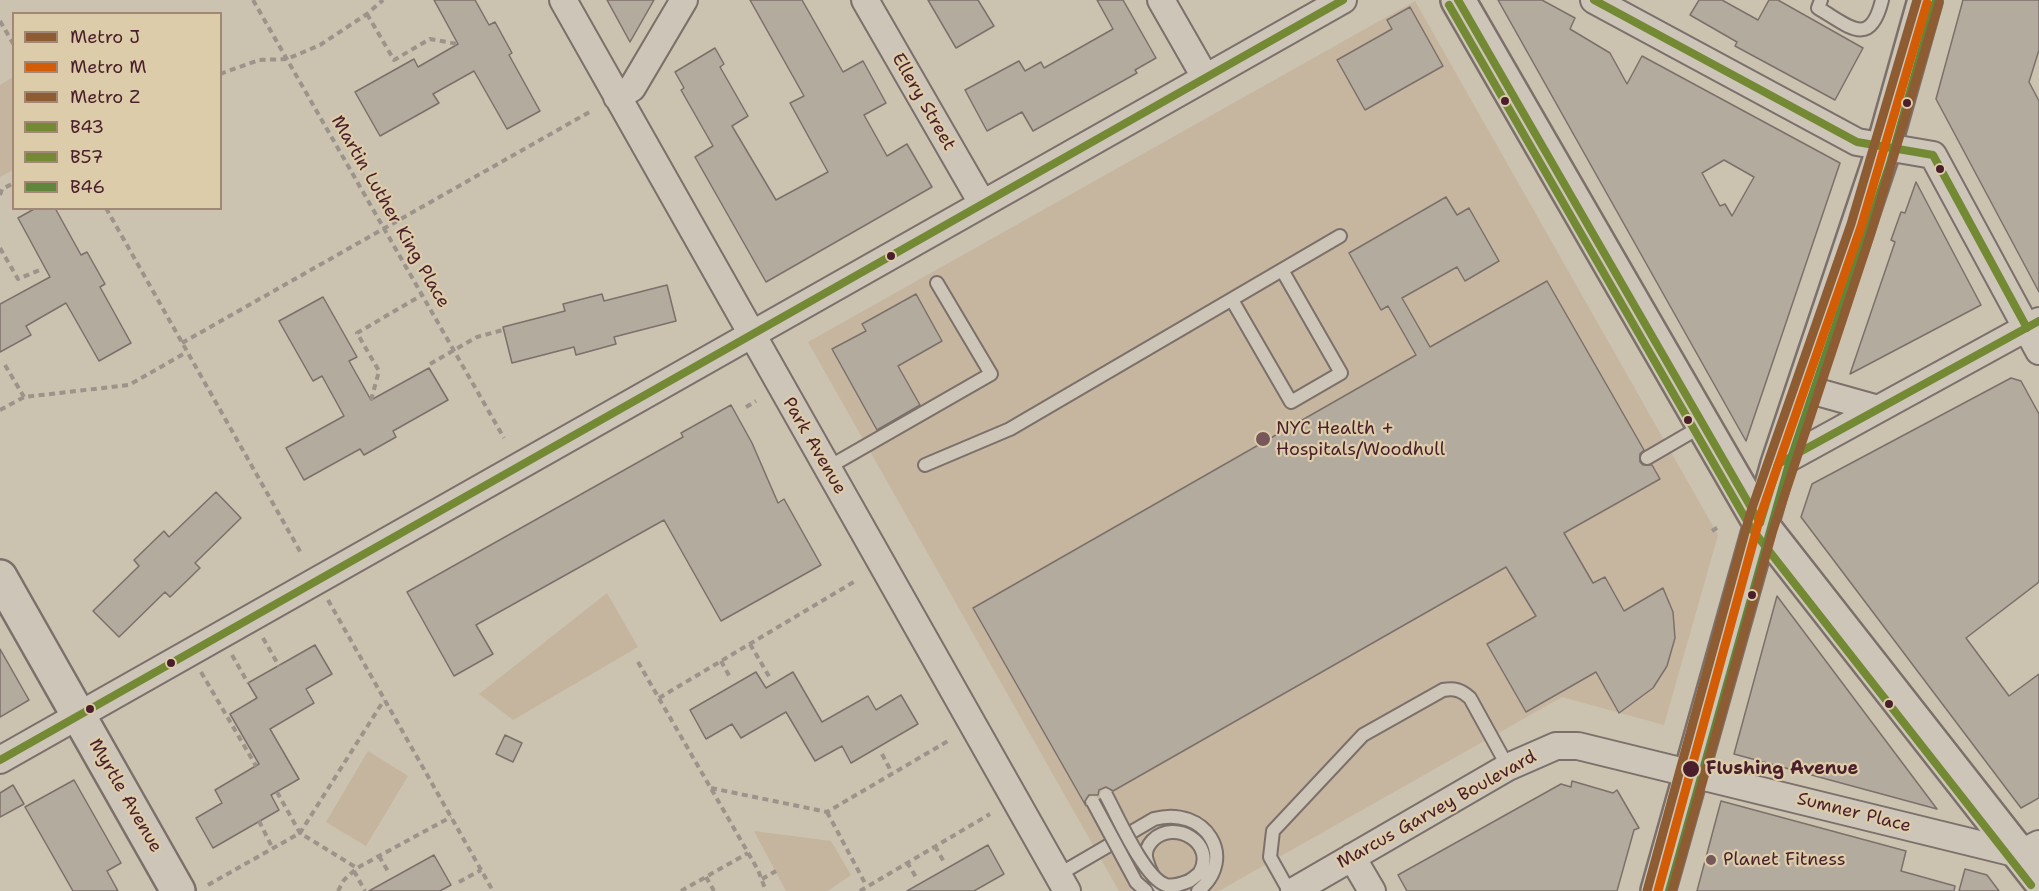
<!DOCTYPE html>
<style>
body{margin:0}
#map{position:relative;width:2039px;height:891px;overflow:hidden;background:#cbc2b0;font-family:"Shantell Sans",sans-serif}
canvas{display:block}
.legend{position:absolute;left:12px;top:12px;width:210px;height:198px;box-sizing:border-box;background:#ddcca9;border:2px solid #a28777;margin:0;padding:8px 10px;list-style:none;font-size:18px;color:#4a1f2b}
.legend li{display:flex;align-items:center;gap:12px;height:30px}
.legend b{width:30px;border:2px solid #a28777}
</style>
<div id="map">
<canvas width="2039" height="891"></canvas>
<ul class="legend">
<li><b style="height:8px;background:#8e5c33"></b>Metro J</li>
<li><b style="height:8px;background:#d35d06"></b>Metro M</li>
<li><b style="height:8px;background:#8e5c33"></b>Metro Z</li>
<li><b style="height:8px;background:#748933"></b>B43</li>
<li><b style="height:8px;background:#748933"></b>B57</li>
<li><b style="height:8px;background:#60863c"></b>B46</li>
</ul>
</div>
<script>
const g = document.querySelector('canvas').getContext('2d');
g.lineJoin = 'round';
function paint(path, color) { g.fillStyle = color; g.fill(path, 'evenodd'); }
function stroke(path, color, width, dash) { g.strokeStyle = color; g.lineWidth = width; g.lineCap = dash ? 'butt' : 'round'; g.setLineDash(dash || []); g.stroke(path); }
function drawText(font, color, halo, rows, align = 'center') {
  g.font = font + ' "Shantell Sans",sans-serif'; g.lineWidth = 4.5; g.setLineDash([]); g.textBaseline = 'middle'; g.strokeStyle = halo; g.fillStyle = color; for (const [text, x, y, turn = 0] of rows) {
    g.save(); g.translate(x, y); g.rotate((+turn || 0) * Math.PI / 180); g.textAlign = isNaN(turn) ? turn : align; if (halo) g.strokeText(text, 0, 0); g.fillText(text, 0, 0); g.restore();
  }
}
paint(new Path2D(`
 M1415,1L1718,535L1664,725L1562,697L1219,891H1119L808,342Z`), '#c6b69f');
paint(new Path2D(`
 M13,77V170L0,177V85Z
 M607,593L638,647L513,720L479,694Z
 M368,751L408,776L366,846L326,822Z
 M754,831L831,841L851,875L828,891H786Z`), '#c5b59e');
const building = new Path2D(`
 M434,0H475L489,25L495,22L512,53L509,55L540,111L507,129L474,71L433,94L439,103L380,136L355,92L414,59L418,67L458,44Z
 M607,0H654L630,42Z
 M750,0H802L843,72L863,61L886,103L864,115L887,156L907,144L932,187L766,282L695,157L713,146L681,90L684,88L675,72L715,48L724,64L720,67L748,116L732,126L776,200L828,172L790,103L804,96Z
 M928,0H978L994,26L956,48Z
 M1097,0H1123L1156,58L1135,70L1137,73L1033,131L1022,112L987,131L965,90L1019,61L1025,71L1041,62L1044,68L1113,29Z
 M1498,0H1542L1575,18L1570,29L1610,53L1627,84L1642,56L1840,163L1746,441ZM1724,160L1754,177L1732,216L1725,204L1720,206L1702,173Z
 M1699,0H1722L1758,20L1769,0H1778L1863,48L1835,100L1735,46L1737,42L1690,15Z
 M1963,0H2039V50L2029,82L2039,101V292L1936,99Z
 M1410,7L1443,66L1365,110L1337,60L1392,29L1387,20Z
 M1916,182L1981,305L1850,374L1895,242L1891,240L1901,212L1905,213Z
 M1446,197L1457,215L1469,208L1499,261L1465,281L1457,267L1402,298L1430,347L1547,281L1644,450L1640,454V462L1643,465H1652L1660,479L1564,533L1593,583L1605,577L1624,611L1663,588L1673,612L1675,638L1667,666L1653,688L1619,713L1596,672L1526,712L1487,644L1536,616L1506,567L1113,791L1106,787L1099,790L1098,795H1089L1085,801L1086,806L973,608L1416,355L1388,306L1381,310L1349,253Z
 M36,208H55L81,255L87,252L105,284L100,287L131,343L99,361L66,303L26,326L31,335L0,352V304L50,277L18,218Z
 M667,285L676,321L614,337L616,344L587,352L576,355L574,347L512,363L503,327L565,311L563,304L602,294L604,301Z
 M916,294L942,341L898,366L920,405L877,430L832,349L866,331L862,324Z
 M323,297L357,357L349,361L371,400L429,368L448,400L393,431L396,437L364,455L360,449L304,480L286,448L344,416L322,376L313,381L279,321Z
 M2011,378L2021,381L2039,414V582L1966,638L2009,696L2039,674V798L2021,808L1801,517L1812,484Z
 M731,405L752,443L778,503L784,499L821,565L721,621L664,520L476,625L493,654L454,676L407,592L683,437L681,433Z
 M216,492L241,518L195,563L200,568L170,597L165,592L119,637L93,611L139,566L134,560L164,531L169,537Z
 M1777,596L1937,809L1734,754Z
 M315,645L332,674L306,689L314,703L270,729L299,779L271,795L279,810L213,848L196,818L222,803L215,790L259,764L230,714L257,698L248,683Z
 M0,649L29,700L0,717Z
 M756,672L766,688L793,672L822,722L868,696L876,710L901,695L918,724L851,763L842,746L815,761L786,712L741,738L732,724L706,739L690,710Z
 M505,735L522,743L513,762L496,754Z
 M74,780L121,863L107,871L118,891H73L25,807Z
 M1572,781L1613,793L1617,790L1639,828L1634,830L1617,891H1407L1398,875L1561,784L1571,787Z
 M13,785L24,804L0,817V793Z
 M1721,801L1906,851L1901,871L1955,886L1954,891H1697Z
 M988,845L1004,874L974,891H907Z
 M434,855L451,885L440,891H369Z
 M1965,869L1987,875L1999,891H1959Z`);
paint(building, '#b4ab9f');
stroke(building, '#7c706a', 1.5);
const service = new Path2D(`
 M1821,0L1818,8C1849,26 1870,49 1882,0
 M1232,300L1291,402L1341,373L1282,270
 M1647,458L1702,426
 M925,465L1010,429L1340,236
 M827,468L991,374L937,283
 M1058,875L1154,819C1205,805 1239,858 1198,891
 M1162,891C1156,882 1150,871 1147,861C1144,853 1148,845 1153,840C1175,819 1216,843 1200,872C1198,875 1192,879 1189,881
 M1289,891L1270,857L1273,831L1363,735L1443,690C1455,688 1461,690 1470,698L1508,767`);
const minor = new Path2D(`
 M563,0L1067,891
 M865,0L982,203
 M1161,0L1205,77
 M1594,0L1857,142L1933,155L2039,351
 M617,97L632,88L684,0
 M1803,388L1878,409
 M1778,464L2039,321
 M0,760L1343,0
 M1352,857L1372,891
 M1294,891L1508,767L1556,746H1578L2019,854L2039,844`);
const primary = new Path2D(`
 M1458,0L1760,523L2039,879
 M0,577L178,891
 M1658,891L1778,464L1880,160L1925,0`);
stroke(service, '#7c706a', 16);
stroke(minor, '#7c706a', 30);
stroke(primary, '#7c706a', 38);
stroke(new Path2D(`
 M253,0L504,438
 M367,14L394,60L430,39L458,44
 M0,21L14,45
 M220,74L259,60L287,59L320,45L367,14L383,0
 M0,195L2,189L14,183
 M106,208L301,553
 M0,248L18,279L42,269
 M182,343L593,110
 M430,364L477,337L503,330
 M5,365L24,397
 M371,400L379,371L357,333L422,295
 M746,407L756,401
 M0,410L24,397L129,385L187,352
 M1712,531L1720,526
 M328,600L493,891
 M263,638L279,666
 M750,644L770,678
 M232,655L248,683
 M721,661L731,679
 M638,662L758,870L766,891
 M201,672L256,766
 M659,698L857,580
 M882,754L892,773
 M711,788L827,812L948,741
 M277,792L300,833L357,868
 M827,812L866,885
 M259,821L273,849
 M935,846L944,862
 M379,856L389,873
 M907,862L917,879
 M354,871L365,891
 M706,877L714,891
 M762,879L776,871
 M459,882L481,870
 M208,885L300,833L384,700
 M338,891L344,880L357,868L451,817
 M681,891L748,853
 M860,891L990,814`), '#9c938b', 4, [6, 4.5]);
stroke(service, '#ccc5b8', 12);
stroke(minor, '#ccc5b8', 26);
stroke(primary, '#ccc5b8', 33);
const serviceBridge = new Path2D(`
 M1106,795C1117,815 1144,878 1166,885C1174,887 1181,884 1189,881
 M1093,802L1136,882L1146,891`);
stroke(serviceBridge, '#7c706a', 16, []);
stroke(serviceBridge, '#ccc5b8', 12);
stroke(new Path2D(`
 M1458,0L1760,523
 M1594,0L1857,142L1933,155L2027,328
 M1760,523L1778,464L2039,321
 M0,760L1343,0`), '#748933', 8);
stroke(new Path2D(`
 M1449,5L1751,528L2031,885`), '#748933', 8);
stroke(new Path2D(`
 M1669,891L1788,467L1890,163L1935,3`), '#60863c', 8);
stroke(new Path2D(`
 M1647,891L1750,514L1851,224L1917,0`), '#8e5c33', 9);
stroke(new Path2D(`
 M1658,891L1760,517L1861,227L1927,3`), '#d35d06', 9);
stroke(new Path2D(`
 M1672,891L1773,530L1871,233L1939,3`), '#8e5c33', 9);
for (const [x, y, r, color] of [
 [1505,101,5,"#4a1f2b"],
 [1907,103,5,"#4a1f2b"],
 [1940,169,5,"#4a1f2b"],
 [891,256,5,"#4a1f2b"],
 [1688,420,5,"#4a1f2b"],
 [1263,439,8,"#77585a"],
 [1752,595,5,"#4a1f2b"],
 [171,663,5,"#4a1f2b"],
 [1889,704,5,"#4a1f2b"],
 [90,709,5,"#4a1f2b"],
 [1691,769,9,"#4a1f2b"],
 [1711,860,6,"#77585a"]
]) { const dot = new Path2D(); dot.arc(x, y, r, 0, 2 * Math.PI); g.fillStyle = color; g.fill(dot); stroke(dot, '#ddcca9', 2); }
drawText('18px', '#4a1f2b', '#ddcca9', [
 ["Ellery Street",923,102,60],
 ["Martin Luther King Place",390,212,60],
 ["Park Avenue",814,446,60],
 ["Myrtle Avenue",125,796,60],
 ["Marcus Garvey Boulevard",1437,810,-29],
 ["Sumner Place",1854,813,14]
]);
drawText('18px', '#4a1f2b', '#ddcca9', [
 ["NYC Health +",1276,429],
 ["Hospitals/Woodhull",1276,450],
 ["Planet Fitness",1723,860]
], 'left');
drawText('bold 18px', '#4a1f2b', '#ddcca9', [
 ["Flushing Avenue",1706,769]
], 'left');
</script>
